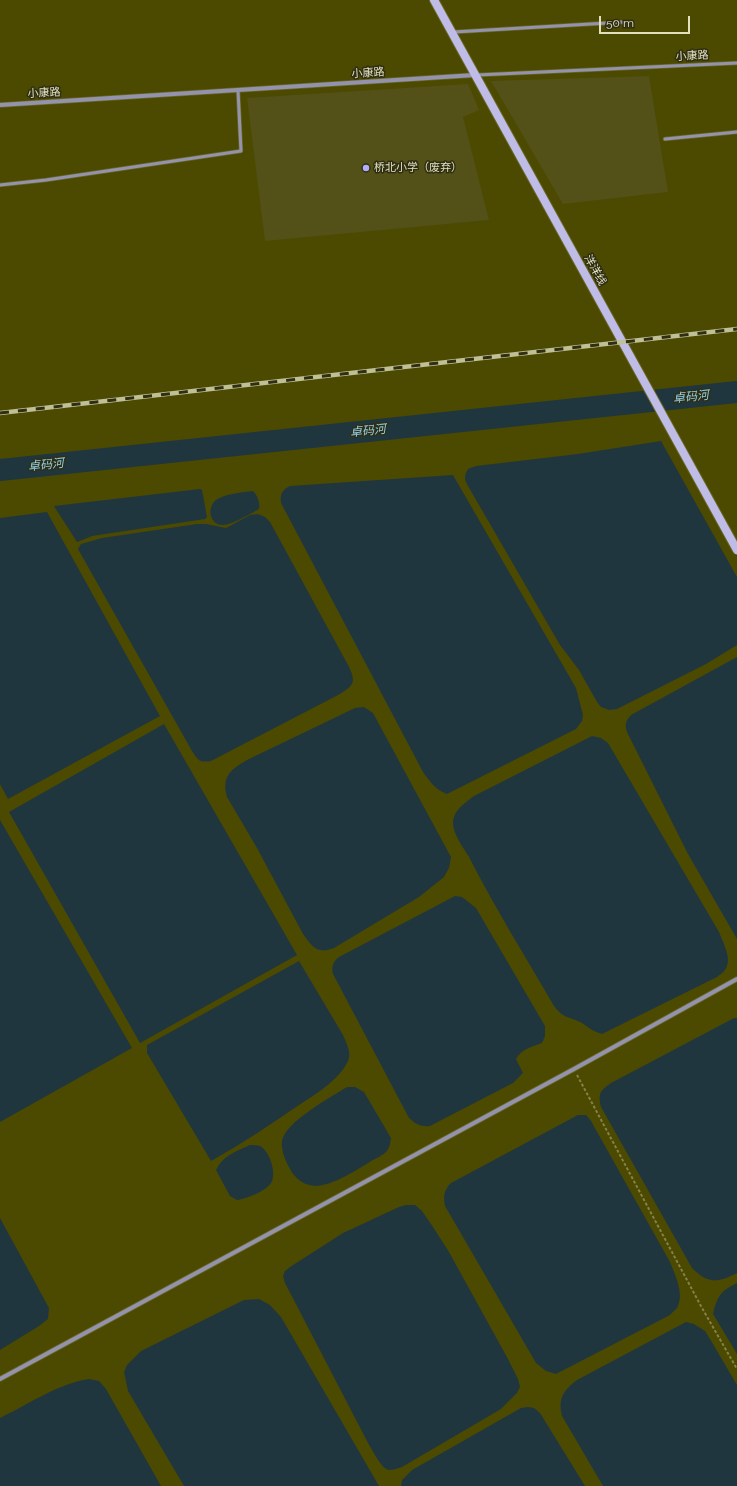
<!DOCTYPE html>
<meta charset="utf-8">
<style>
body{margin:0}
#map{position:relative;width:737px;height:1486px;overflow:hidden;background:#4c4900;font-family:Raleway,sans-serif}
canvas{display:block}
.scale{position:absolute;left:599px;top:16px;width:91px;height:18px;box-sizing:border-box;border:2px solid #e1e1c0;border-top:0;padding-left:5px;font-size:12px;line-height:14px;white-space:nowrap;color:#e1e1c0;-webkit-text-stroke:3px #2f2e13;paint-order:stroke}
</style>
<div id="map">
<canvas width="737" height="1486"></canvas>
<div class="scale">50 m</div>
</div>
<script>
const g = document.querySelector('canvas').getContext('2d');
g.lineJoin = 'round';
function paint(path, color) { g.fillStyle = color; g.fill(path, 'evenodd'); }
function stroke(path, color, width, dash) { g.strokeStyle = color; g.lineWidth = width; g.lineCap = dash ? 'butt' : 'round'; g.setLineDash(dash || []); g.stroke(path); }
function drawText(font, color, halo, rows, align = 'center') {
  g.font = font + ' Raleway,"Noto Sans SC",sans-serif'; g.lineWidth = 3; g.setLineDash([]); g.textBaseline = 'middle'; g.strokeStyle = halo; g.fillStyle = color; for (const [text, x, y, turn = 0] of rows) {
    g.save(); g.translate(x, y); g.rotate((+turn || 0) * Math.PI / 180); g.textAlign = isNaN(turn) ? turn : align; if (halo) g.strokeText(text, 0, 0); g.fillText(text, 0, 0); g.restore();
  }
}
paint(new Path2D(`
 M649,76L668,192L563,204L491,81Z
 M468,84L479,110L463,117L489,220L265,241L247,98Z`), '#535117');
paint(new Path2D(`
 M661,441L737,577V645L706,664L617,709L609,710L601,707L597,702L579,670L560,645L468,486C464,479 464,476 468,469L476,466L578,454Z
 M453,475L576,688L583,715L582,721L576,729L447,794C436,790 430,782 423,772L281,503C280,494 282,490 290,486Z
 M200,489L202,490L207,517L205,519L92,536L77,542L54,506Z
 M253,491C258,496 260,503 259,509C250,514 233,524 224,525C210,526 206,508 216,500C224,494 243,492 253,491Z
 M47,512L160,716L8,799L0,784V518Z
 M258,514L265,517L270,522L348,665C356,681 355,685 340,694L211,761C199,763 198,760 192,751L78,549L81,544L102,538L197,524H206L226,528L250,515Z
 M737,657V939L688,854L627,732C625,725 625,721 631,715Z
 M364,707L373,713L451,857L449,868L444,877L419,897L334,948C317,955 312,946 303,934L257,848L227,797C221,775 232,769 249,759L355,708Z
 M164,724L297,955L140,1043L9,812Z
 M592,736L601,738L608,743L719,932C723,943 733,959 725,970C723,973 719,975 717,977L602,1034C591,1031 589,1027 580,1022C568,1016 564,1019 554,1006C525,956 495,908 469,857C463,847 452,833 453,821C454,810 466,802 474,796Z
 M0,820L132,1048L0,1122Z
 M455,896L462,897L476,908L545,1026V1036L542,1043C531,1047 522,1049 516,1059L523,1073L513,1083L430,1126C420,1127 416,1124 409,1118L333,974C331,966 333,962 339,957Z
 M299,961L343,1035C346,1042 352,1053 348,1061C339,1080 316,1094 299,1105C270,1125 241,1144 211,1161L147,1053V1045Z
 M734,1018H737V1273C718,1283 708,1284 692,1268L601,1107C598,1093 600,1091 611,1083Z
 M347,1087H355L364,1092L391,1138C390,1143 390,1148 386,1152C383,1155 377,1158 373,1160C358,1169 333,1186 315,1186C303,1185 294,1178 289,1167C285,1160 281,1150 282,1141C285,1122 331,1097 347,1087Z
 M578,1115H586L591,1121L670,1262C675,1275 685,1294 677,1308C675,1310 672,1313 670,1315L556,1374L546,1371L536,1363L445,1206C443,1196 444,1190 451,1183Z
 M250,1145C253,1145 257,1145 260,1146C270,1151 277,1174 271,1183C266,1191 246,1199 237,1200L230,1196L216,1170C222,1156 237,1151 250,1145Z
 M406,1205H415L422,1211L433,1227L449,1252L508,1359L518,1379L520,1387L517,1393L501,1409L402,1467C398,1468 393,1470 389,1470C382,1470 372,1449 368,1443L285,1283L283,1276L285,1271L290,1267L343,1233L399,1207Z
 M0,1218L49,1308L48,1319L39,1326L0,1350Z
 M737,1283V1354L713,1314C717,1296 721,1291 737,1283Z
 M259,1299L270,1305L281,1317L379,1486H184L128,1391L124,1372L127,1365L141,1351L244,1300Z
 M686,1322L694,1324L705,1331L713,1344L737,1385V1486H603L562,1416C558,1398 563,1391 577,1380Z
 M89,1379L99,1381L106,1389L161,1486H0V1418C29,1404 57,1384 89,1379Z
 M528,1407L534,1408L540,1413L585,1486H401L402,1480L412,1470L521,1408Z`), '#20363f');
stroke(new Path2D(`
 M735,392L737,396`), '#20363f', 3.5);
stroke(new Path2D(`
 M0,470L737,392`), '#20363f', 22);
const lane = new Path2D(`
 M454,32L625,22
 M477,75L737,63
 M665,139L737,132
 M0,185L46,180L241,151L238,90`);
const street = new Path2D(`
 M0,105L475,75
 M0,1379L574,1069L737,979`);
const secondary = new Path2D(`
 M434,0L737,550`);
stroke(lane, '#6a6726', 4.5);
stroke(street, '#6a6726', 5.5);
stroke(secondary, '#6a6726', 10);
stroke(new Path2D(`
 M577,1075L702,1308L737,1369`), '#848248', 2, [3, 2]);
stroke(lane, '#9493ad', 3);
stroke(street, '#9493ad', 4);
stroke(secondary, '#bfbde7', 8);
const rail = new Path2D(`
 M0,413L737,329`);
stroke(rail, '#c0c096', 4.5);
stroke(rail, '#2f2e13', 3, [9]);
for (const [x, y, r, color] of [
 [366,168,4,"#b3adf9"]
]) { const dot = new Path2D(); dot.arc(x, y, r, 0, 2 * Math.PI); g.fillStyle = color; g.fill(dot); stroke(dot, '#2f2e13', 1.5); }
drawText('11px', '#e1e1c0', '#2f2e13', [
 ["小康路",692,56,-3],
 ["小康路",368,73,-4],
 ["小康路",44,93,-3],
 ["洋洋线",595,270,61]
]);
drawText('11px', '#e1e1c0', '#2f2e13', [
 ["桥北小学（废弃）",374,168]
], 'left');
drawText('italic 12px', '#91d1ee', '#2f2e13', [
 ["卓码河",691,397,-6],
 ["卓码河",368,431,-6],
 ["卓码河",46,465,-6]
]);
</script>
